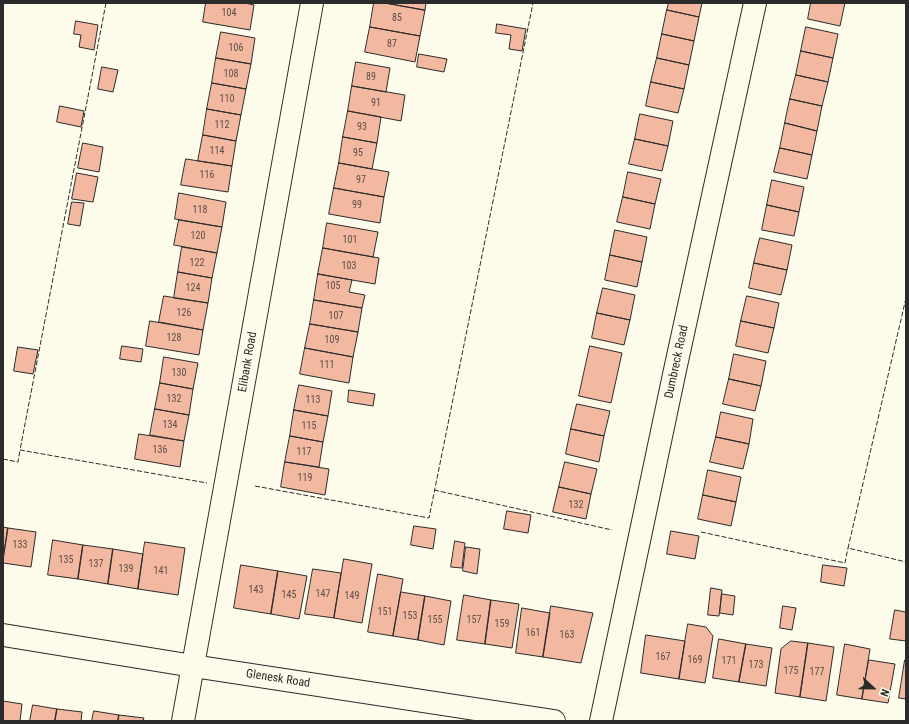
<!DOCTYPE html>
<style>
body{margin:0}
#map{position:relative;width:909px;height:724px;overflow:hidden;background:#fdfbea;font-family:"Roboto Condensed",sans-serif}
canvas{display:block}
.frame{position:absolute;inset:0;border:4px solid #2b2b2b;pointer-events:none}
.north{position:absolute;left:853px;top:668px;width:40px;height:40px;-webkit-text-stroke:3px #fdfbea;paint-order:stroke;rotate:112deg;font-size:11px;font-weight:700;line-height:16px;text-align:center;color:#2b2b2b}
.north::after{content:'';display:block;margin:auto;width:14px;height:18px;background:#2b2b2b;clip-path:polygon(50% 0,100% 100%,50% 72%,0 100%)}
</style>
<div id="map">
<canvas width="909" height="724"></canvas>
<div class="frame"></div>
<div class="north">N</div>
</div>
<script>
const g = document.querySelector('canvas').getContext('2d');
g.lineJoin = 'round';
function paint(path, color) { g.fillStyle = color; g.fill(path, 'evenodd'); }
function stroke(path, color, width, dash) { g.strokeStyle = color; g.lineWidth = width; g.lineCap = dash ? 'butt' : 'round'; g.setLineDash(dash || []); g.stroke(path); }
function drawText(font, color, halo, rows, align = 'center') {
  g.font = font + ' "Roboto Condensed",sans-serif'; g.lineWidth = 3; g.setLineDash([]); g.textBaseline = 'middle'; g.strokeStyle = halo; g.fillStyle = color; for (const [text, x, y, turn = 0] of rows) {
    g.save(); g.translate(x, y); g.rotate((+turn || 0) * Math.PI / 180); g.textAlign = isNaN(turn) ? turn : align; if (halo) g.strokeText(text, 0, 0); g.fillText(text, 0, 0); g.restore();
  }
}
const building = new Path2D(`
 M206,3H245L254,5L250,30L203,22Z
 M374,3H385L425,10L420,36L370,27Z
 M385,3H426L425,10Z
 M669,3H702L699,17L667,10Z
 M811,3H845L840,26L808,19Z
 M667,10L699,17L694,41L662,34Z
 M76,21L98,25L94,50L79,47L81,35L74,34Z
 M497,24L526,29L522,51L509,49L511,35L496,33Z
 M370,27L420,36L415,62L365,52Z
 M806,27L838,34L833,58L801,51Z
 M221,32L255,38L251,64L216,58Z
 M662,34L694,41L689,65L657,58Z
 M801,51L833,58L828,82L796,75Z
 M419,54L447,59L444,72L417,67Z
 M216,58L251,64L246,89L212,83Z
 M657,58L689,65L684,89L651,82Z
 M356,62L390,68L386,92L352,86Z
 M102,67L118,70L113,92L98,89Z
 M796,75L828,82L822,106L790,99Z
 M651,82L684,89L678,113L646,106Z
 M212,83L246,89L241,115L207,109Z
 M352,86L405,95L401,121L348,111Z
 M790,99L822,106L817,131L785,123Z
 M60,106L84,111L81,127L57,122Z
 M207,109L241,115L236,141L203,135Z
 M348,111L381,117L377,143L343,137Z
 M640,114L673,121L668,146L635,139Z
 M785,123L817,131L812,155L780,148Z
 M203,135L236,141L232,166L198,161Z
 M343,137L377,143L372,169L339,163Z
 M635,139L668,146L662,171L629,164Z
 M83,143L103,147L99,172L78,168Z
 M780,148L812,155L807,179L774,172Z
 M186,159L232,166L228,192L181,185Z
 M339,163L389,172L384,197L334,188Z
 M628,172L661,179L655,204L623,197Z
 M77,173L98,177L93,202L72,199Z
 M772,180L804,187L799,212L767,205Z
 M334,188L384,197L380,223L329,214Z
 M179,193L226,202L222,227L175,219Z
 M623,197L655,204L650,229L617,222Z
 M72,202L84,203L80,226L68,224Z
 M767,205L799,212L794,236L762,230Z
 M179,220L222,227L217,253L174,245Z
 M327,223L378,232L373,257L323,248Z
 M615,230L647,237L642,262L610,255Z
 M760,238L792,245L787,270L754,263Z
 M182,247L217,253L212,278L178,272Z
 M323,248L379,258L375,284L318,274Z
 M610,255L642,262L637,287L605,280Z
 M754,263L787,270L781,295L749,288Z
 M178,272L212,278L208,303L174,298Z
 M318,274L352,280L349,292L365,295L362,308L314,300Z
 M603,288L635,295L630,320L597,313Z
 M164,296L208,303L203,330L159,322Z
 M747,296L779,303L774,328L741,321Z
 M314,300L362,308L358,332L310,324Z
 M597,313L630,320L624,345L592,338Z
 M150,321L203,330L199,355L146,346Z
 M741,321L774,328L768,353L736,346Z
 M310,324L358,332L353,357L305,348Z
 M122,346L143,349L141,362L120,359Z
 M590,346L622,353L611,403L579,396Z
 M18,347L38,350L33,374L14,371Z
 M305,348L353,357L349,383L300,374Z
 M734,354L766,361L761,386L729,379Z
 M164,357L198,363L193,389L160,383Z
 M729,379L761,386L755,411L723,404Z
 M160,383L193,389L189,415L155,409Z
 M299,385L332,391L328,416L294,410Z
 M349,390L375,394L373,406L348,402Z
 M577,404L610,411L604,436L571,429Z
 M155,409L189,415L184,441L150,435Z
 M294,410L328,416L323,442L290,436Z
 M721,412L753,419L749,444L716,437Z
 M571,429L604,436L599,462L566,454Z
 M139,434L184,441L180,467L135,459Z
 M290,436L323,442L319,467L285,462Z
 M716,437L749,444L743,469L710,462Z
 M285,462L329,469L325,495L281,487Z
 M565,462L597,469L591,494L559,487Z
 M708,470L741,477L736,502L703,495Z
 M559,487L591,494L586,519L553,512Z
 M703,495L736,502L731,526L698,519Z
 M507,511L531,515L528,533L504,529Z
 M414,526L436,529L433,549L411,545Z
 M3,527L8,528L3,559Z
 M8,528L36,532L31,567L3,563Z
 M671,531L699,536L695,559L667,554Z
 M53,540L83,545L78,579L48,575Z
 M455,541L465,543L462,568L451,567Z
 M145,542L185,548L178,595L138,589Z
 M83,545L113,549L108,584L78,579Z
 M466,547L480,549L477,574L463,571Z
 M113,549L143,554L138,589L108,584Z
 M344,559L372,564L362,623L334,618Z
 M241,565L278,571L271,614L234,608Z
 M823,565L847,568L844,586L821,582Z
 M313,569L341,573L334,618L305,614Z
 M278,571L307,576L299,619L271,614Z
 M378,574L403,579L393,636L368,632Z
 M711,588L722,590L719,616L708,615Z
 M401,592L425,596L418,640L393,636Z
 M722,594L735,596L733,615L720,613Z
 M464,595L491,600L485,644L457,640Z
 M425,596L451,601L444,645L418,640Z
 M491,600L519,604L512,648L485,644Z
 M551,606L593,613L581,663L543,657Z
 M783,606L796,608L792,630L780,628Z
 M522,608L550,613L543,657L516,653Z
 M895,610L906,612V641L890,639Z
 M688,624L706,627L713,636L705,683L679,679Z
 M646,635L685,641L679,679L641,673Z
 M719,639L746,644L739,682L713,678Z
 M791,641L808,643L800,697L775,693L781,649Z
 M808,643L834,647L826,701L800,697Z
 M746,644L772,648L766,686L739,682Z
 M845,644L870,649L862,699L837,695Z
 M869,660L895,664L888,703L862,699Z
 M905,660H906V699L899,698Z
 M3,701L22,704L20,721H3Z
 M33,705L57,709L55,721H30Z
 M57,709L82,712L81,721H55Z
 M94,711L119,715L118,721H92Z
 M119,715L144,718L143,721H118Z`);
paint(building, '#f2b8a0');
stroke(building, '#2b2b2b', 1);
const minor = new Path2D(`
 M3,635L193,666L554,721
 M183,721L312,3
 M601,721L675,370L755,3`);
stroke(minor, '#2b2b2b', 24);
stroke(minor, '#fdfbea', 22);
stroke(new Path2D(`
 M106,3L20,450L207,483
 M906,298L848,548L906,562
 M3,459L18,462L20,450
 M255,486L429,518L533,3
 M434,490L612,530
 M701,532L845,563L848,548`), '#2b2b2b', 1, [5, 2]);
drawText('10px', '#5d4e48', null, [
 ["104",229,13],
 ["85",397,18],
 ["87",392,44],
 ["106",236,48],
 ["108",231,74],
 ["89",371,77],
 ["110",227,99],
 ["91",376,103],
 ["112",222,125],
 ["93",362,127],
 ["114",217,151],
 ["95",358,153],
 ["116",207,175],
 ["97",361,180],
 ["99",357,205],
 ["118",200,210],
 ["120",198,236],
 ["101",350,240],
 ["122",197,263],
 ["103",349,266],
 ["105",333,286],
 ["124",193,288],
 ["126",184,313],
 ["107",336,316],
 ["128",174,338],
 ["109",332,340],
 ["111",327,365],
 ["130",179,373],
 ["132",174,399],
 ["113",313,400],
 ["134",170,425],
 ["115",309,426],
 ["136",160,450],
 ["117",304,452],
 ["119",305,478],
 ["132",576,505],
 ["133",20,545],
 ["135",66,560],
 ["137",96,564],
 ["139",126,569],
 ["141",161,571],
 ["143",256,590],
 ["147",323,594],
 ["145",289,595],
 ["149",352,596],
 ["151",385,612],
 ["153",410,616],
 ["155",435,620],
 ["157",474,620],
 ["159",502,624],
 ["161",533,633],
 ["163",567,635],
 ["167",663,657],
 ["169",695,660],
 ["171",729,661],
 ["173",756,665],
 ["175",791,671],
 ["177",817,672]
]);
drawText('12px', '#2b2b2b', '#fdfbea', [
 ["Elibank Road",248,362,-80],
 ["Dumbreck Road",677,362,-78],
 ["Glenesk Road",278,679,9]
]);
</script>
